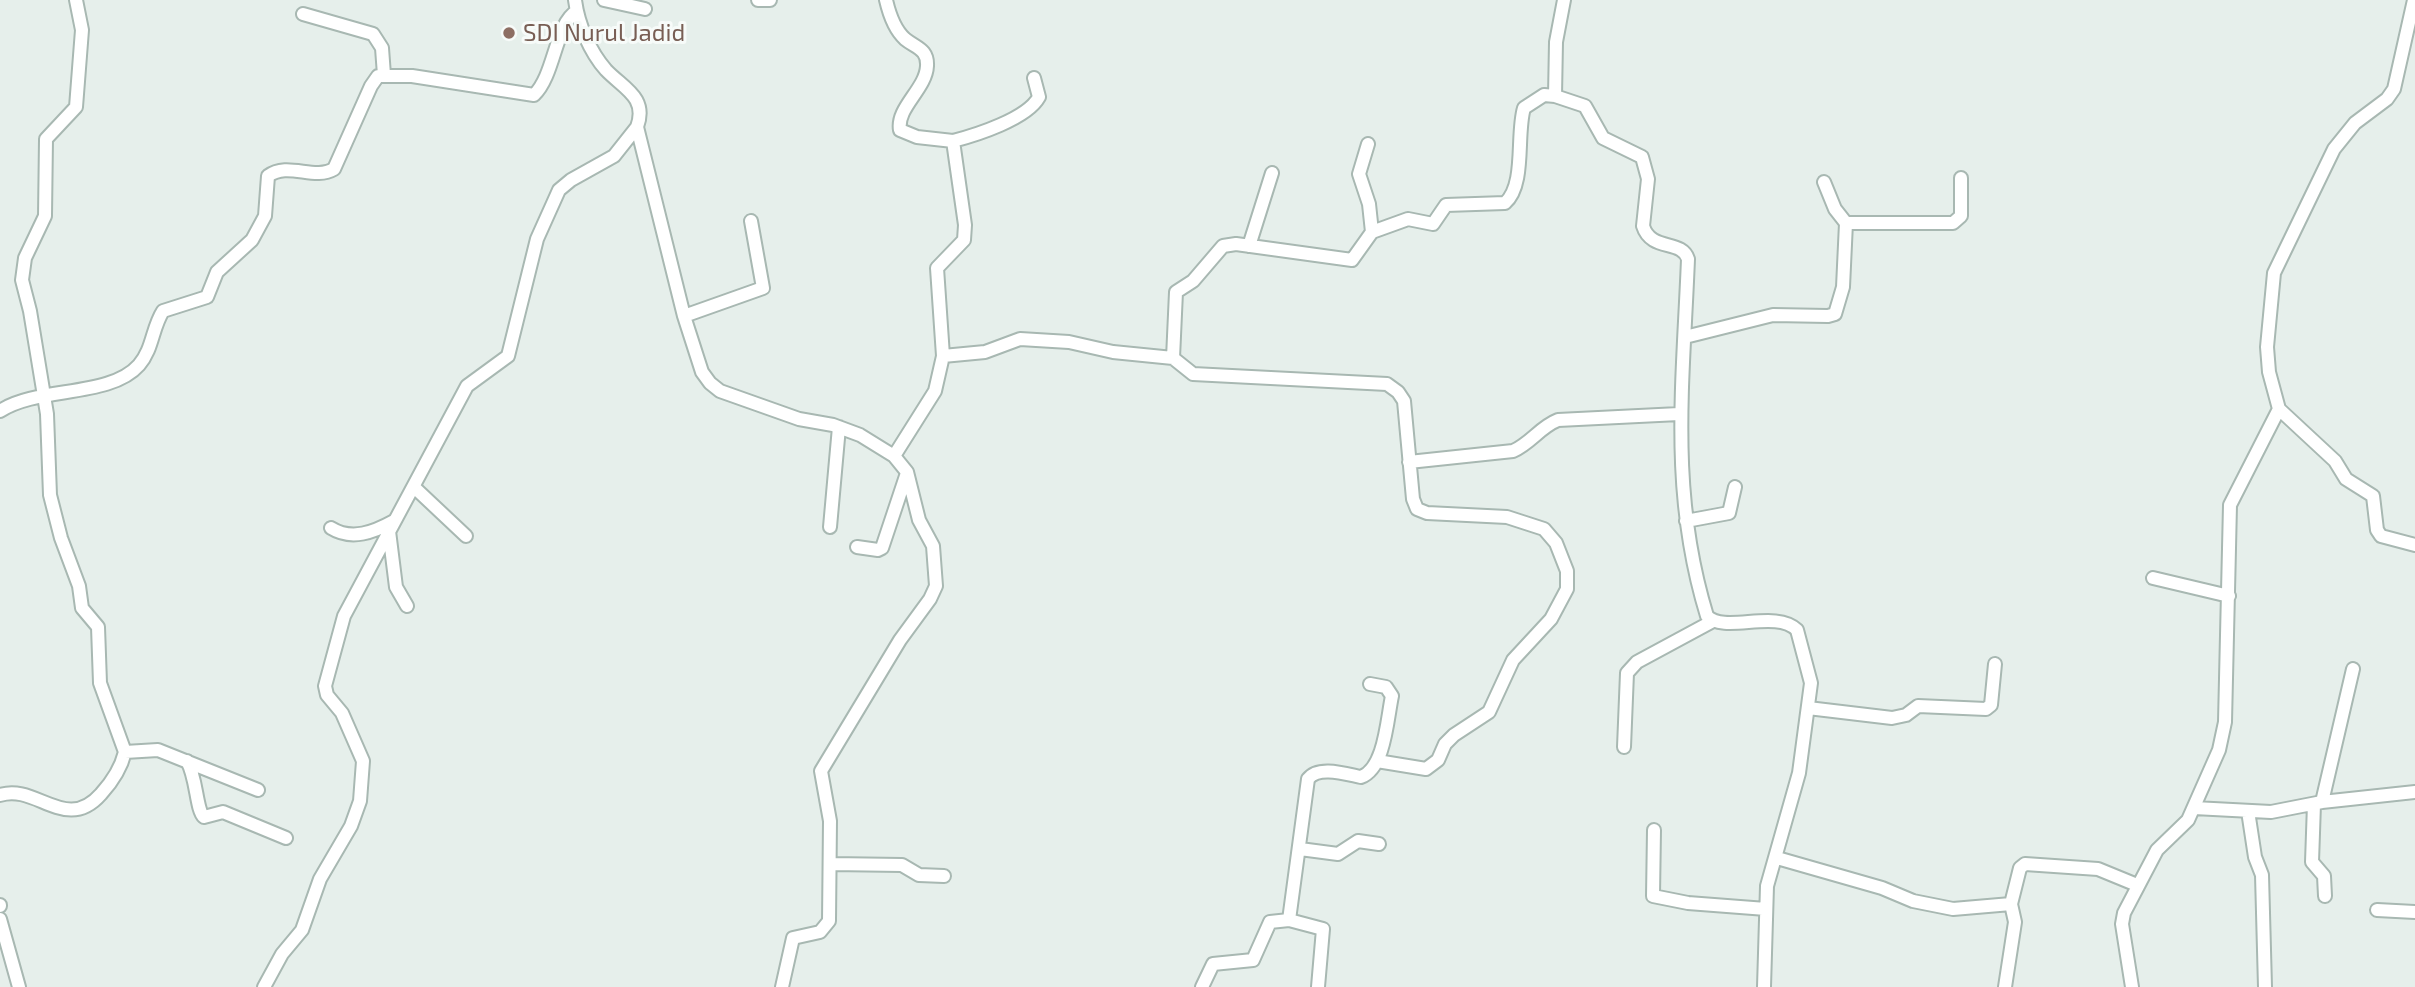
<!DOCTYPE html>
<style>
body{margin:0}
canvas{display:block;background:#e6efeb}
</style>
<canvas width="2415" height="987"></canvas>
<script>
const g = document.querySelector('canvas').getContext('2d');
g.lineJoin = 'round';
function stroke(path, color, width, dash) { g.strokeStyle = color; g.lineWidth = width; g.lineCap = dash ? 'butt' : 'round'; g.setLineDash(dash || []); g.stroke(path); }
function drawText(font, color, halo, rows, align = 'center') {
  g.font = font + ' "Exo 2",sans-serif'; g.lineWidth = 6; g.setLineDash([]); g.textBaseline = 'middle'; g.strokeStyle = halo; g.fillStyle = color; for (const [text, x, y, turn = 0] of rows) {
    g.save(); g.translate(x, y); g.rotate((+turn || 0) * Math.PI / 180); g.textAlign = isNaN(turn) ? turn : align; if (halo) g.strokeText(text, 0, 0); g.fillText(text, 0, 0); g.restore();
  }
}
const minor = new Path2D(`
 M575,0C578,24 590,52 606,70C623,88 648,97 637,127L684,316L702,372L710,383L720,391L799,419L833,425L860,435L894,456L907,472L919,520L933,546L936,586L930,599L900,640L821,771L830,821L829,921L820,932L793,938L782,987
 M604,0L645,9
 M758,0H770
 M886,0C889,13 895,30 905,39C916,48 928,49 927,66C926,89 896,108 900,130L917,137L953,141L965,225L964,240L937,268L943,356L935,391L894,456
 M1564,0L1556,42L1555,96L1585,106L1603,138L1642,157L1648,179L1643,226C1651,252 1682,239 1688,259C1683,385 1669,492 1707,616C1724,634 1776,609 1797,630L1811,683L1799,773L1767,886L1764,987
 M303,14L373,34L382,48L384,75
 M953,141C976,135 1027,119 1039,97L1034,78
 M1368,144L1359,174L1369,204L1372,232
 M1846,223H1953L1961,216V178
 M1249,246L1272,173
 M684,316L763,288L751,221
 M1685,337L1773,315L1828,316L1835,314L1843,287L1846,223L1835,209L1824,182
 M943,356L985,352L1020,339L1069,342L1113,352L1173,358L1176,292L1193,281L1223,246L1236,244L1352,260L1372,232L1408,219L1433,224L1446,205L1505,203C1526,185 1516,134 1524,108L1544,95L1555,96
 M1173,358L1193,374L1387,384L1398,392L1404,401L1413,499L1417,509L1427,513L1507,517L1544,529L1556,543L1567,571V589L1551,619L1513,660L1489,712L1454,735L1445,744L1438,760L1426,769L1377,761
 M2279,409L2335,461L2346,479L2373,496L2377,530L2381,536L2415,545
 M0,411C38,386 110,398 139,365C153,349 152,328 163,311L207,297L217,272L252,240L265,216L268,176C288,161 314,181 334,169L371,86L378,76H412L534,95C555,75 555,24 577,11
 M1409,462L1513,451C1531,443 1540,427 1558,420L1679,414
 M415,488L466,536
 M1686,521L1729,513L1735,487
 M830,527L839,427
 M331,528C352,541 374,532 394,521
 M389,531L396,587L407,606
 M857,547L878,550L882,548L907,473
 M2153,578L2229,596
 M1808,708L1892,718L1906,715L1918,706L1986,709L1991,705L1995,664
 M1624,747L1627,673L1637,662L1713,621
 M125,752L158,750L258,790
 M187,761C197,778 196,810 204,817L223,812L286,838
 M0,795C36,783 66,834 101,794C112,782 121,768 125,752L100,683L98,627L82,608L79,586L61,538L50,495L47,414L30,311L22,280L25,258L45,216L46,139L76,107L82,30L76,0
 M2322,802L2353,669
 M2314,804L2312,862L2324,876L2325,896
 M2194,808L2271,812L2322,802L2415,792
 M2248,811L2255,857L2262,875L2265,987
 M1654,830L1653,896L1688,903L1766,909
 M1300,849L1338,854L1358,841L1379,844
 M1777,858L1882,888L1913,901L1953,909L2011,904L2020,868L2025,864L2098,869L2137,885
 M831,864L902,865L919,875L944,876
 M0,905V906
 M2377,910L2415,912
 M0,919L19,987
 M1289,920L1308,779C1318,765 1346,774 1361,777C1385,768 1387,719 1392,696L1386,687L1370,684
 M264,987L282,954L302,930L320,879L351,826L360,801L363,761L342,713L327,695L325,686L344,616L467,386L508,356L537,239L559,190L571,180L614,156L637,127
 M1202,987L1213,964L1253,960L1270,922L1289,920L1323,929L1318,987
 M2005,987L2015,922L2011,904
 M2132,987L2122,924L2124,913L2157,850L2188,820L2219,750L2225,722L2230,505L2279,409L2269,372L2267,347L2274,273L2334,149L2355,123L2387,99L2394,89L2414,0`);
stroke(minor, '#a8b8b2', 16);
stroke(minor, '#fff', 12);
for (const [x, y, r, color] of [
 [509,33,7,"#8d6e63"]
]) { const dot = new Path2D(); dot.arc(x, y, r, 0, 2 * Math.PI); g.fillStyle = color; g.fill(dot); stroke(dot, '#f7fbf9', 2.5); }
drawText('24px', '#785e54', '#f7fbf9', [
 ["SDI Nurul Jadid",523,33]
], 'left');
</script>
